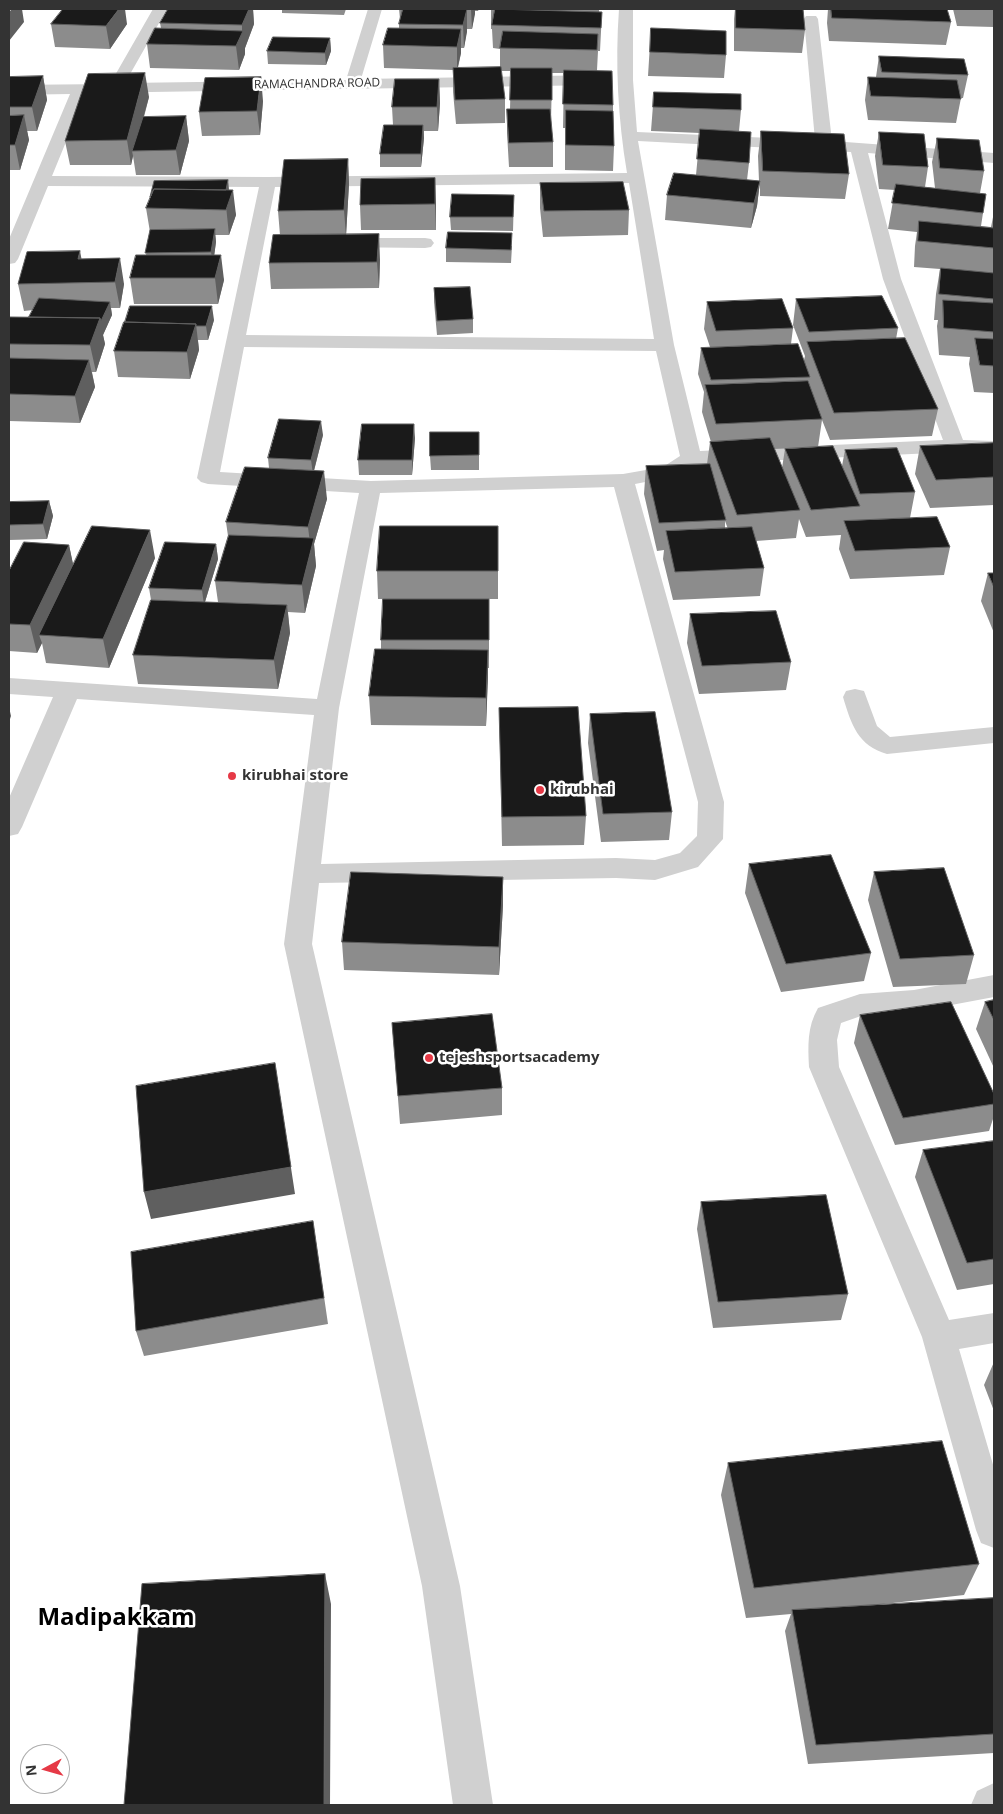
<!DOCTYPE html>
<style>
body{margin:0}
#map{position:relative;width:1003px;height:1814px;overflow:hidden;background:#fff;font-family:"Open Sans",sans-serif}
canvas{display:block}
.frame{position:absolute;inset:0;border:10px solid #333;pointer-events:none}
.north{position:absolute;left:20px;top:1744px;width:50px;height:50px;box-sizing:border-box;background:#fff;border:1px solid #adadad;border-radius:50%;rotate:264deg;font-size:14px;font-weight:700;line-height:20px;text-align:center;color:#333}
.north::after{content:'';display:block;margin:auto;width:18px;height:22px;background:#e63946;clip-path:polygon(50% 0,100% 100%,50% 72%,0 100%)}
</style>
<div id="map">
<canvas width="1003" height="1814"></canvas>
<div class="frame"></div>
<div class="north">N</div>
</div>
<script>
const g = document.querySelector('canvas').getContext('2d');
g.lineJoin = 'round';
function paint(path, color) { g.fillStyle = color; g.fill(path, 'evenodd'); }
function stroke(path, color, width, dash) { g.strokeStyle = color; g.lineWidth = width; g.lineCap = dash ? 'butt' : 'round'; g.setLineDash(dash || []); g.stroke(path); }
function drawText(font, color, halo, rows, align = 'center') {
  g.font = font + ' "Open Sans",sans-serif'; g.lineWidth = 5; g.setLineDash([]); g.textBaseline = 'middle'; g.strokeStyle = halo; g.fillStyle = color; for (const [text, x, y, turn = 0] of rows) {
    g.save(); g.translate(x, y); g.rotate((+turn || 0) * Math.PI / 180); g.textAlign = isNaN(turn) ? turn : align; if (halo) g.strokeText(text, 0, 0); g.fillText(text, 0, 0); g.restore();
  }
}
paint(new Path2D(`
 M153,9H167L125,83L346,80L368,9H382L361,79L601,75L606,77L609,80L606,83L601,85L86,93L52,176L268,177L627,173C618,119 615,64 619,9H633V80L637,132L815,140L804,19L806,16H816L818,19L832,141L994,153V163L868,153L901,279L963,440L994,441V453L955,452L696,464L676,476L635,484L724,802L723,839L698,867L655,880L616,878L319,883L312,944L460,1586L493,1805H453L422,1586L284,944L314,715L77,699L22,827L18,834L9,836V798L53,697L9,694V678L317,699L359,493L208,484L201,482L197,478L259,187L48,186L18,259L15,263L9,264V239L70,94L9,95V85L110,84ZM638,141L851,152L883,279L943,440L700,451L674,345ZM629,183L654,339L246,335L275,187ZM244,347L656,351L680,456L663,467L623,474L371,481L220,472ZM614,487L698,802L697,836L680,853L655,860L616,858L321,864L339,708L380,493Z
 M342,238H425L431,239L434,243L431,247L425,248L336,247L333,243L336,239Z
 M855,689L864,691L877,726L890,737L994,727V743L887,754C858,746 851,724 843,697L846,691Z
 M994,975V997L914,1012L861,1016L841,1023L837,1040L839,1067L949,1320L994,1313V1343L959,1349L994,1468V1548L981,1543L976,1530L922,1337L809,1067C808,1046 807,1027 818,1008L860,994L914,990Z
 M994,1783V1805H971L977,1791Z`), '#d0d0d0');
paint(new Path2D(`
 M168,9H253L254,24L245,48V54L239,70L150,68L147,44L161,28L160,23Z
 M282,9H346L344,15L282,13Z
 M399,9H479L478,11H475L472,29H467L464,48H461V53L458,68L500,67V49L493,48L492,29H491V9H599V12H602L600,51H598L597,70L613,105V115L614,146L613,171L565,170V128H563L564,73H552L551,123L553,142V167H509L507,133V109H510L511,71H501L505,99V123L456,124L453,92V70L384,68L383,45L399,28V24L400,19Z
 M735,9H803L805,30L802,53L734,51V19Z
 M828,9H947L951,22L946,45L829,41L827,23Z
 M953,9H994V27L957,26Z
 M51,24H127L110,49L55,47Z
 M651,28L726,55L724,78L648,76Z
 M330,38L331,51L326,65L268,64L267,51Z
 M879,56L968,75L963,98H961L956,123L868,120L865,100L868,77H876Z
 M43,76L47,100L37,131H27L29,140L20,170H9V77Z
 M439,79L440,103L438,131H424V138L421,167H380V154L393,125L392,107Z
 M654,92L741,110L739,131L749,163L747,180L759,181L758,156L761,131L849,174L845,199L760,196V182L757,206L751,228L665,220L667,195L696,175L700,133L651,131Z
 M149,97L144,117L186,116L189,141L180,175H136L133,156L131,165H70L65,141Z
 M263,101L260,135L202,136L199,112Z
 M879,132L928,167L925,187L935,188L932,162L937,138L984,171L980,193L983,213L981,226L991,227L994,212V393L974,392L969,364L970,357L939,355L937,326L938,320H934L936,294L940,269L914,267L915,246L917,232L888,229L895,190L879,189L875,156Z
 M348,159L349,184L346,235L380,260L379,288L271,289L269,263L280,235L278,211Z
 M228,180L229,190L236,215L229,235H215L216,242L214,255L224,280L218,304H134L130,278L146,255L150,232L146,208Z
 M540,183L629,210L628,235L543,237L540,208Z
 M514,195L513,231L451,230L450,217Z
 M436,203V230H361L360,205Z
 M512,246L511,263L446,262V248Z
 M82,259L124,284L120,308H111L112,315L103,335L105,344L96,372H92L95,387L80,423L9,421V317H29L33,310L24,311L18,284Z
 M434,288L473,319V333L437,335L434,302Z
 M796,299L898,328L896,339L938,409L932,436L830,440L822,420L818,447L774,449L782,468L785,449L842,466L845,450L915,492L910,518L950,547L944,575L850,579L839,549L841,535L806,537L799,519L796,538L756,541L764,568L760,596L673,600L663,559L664,550L657,551L644,494L646,466L707,464L710,442H711L702,412L704,392L698,374L701,348L710,347L704,329L707,302L793,328L791,344L804,360L805,356L793,325ZM725,521L728,529H725Z
 M214,320L208,340H198L199,350L190,379L118,377L114,351Z
 M479,432V470H431L430,456Z
 M323,435L314,471L327,499L314,544L316,566L305,613L288,612L290,633L278,689L138,684L133,655L151,600L149,588L216,544L218,559L205,602H218L215,581L228,536L226,522L269,468L268,458Z
 M415,438L412,475H359L358,460Z
 M994,443V505L930,508L915,474L920,446Z
 M49,501L53,516L47,539L9,540V502Z
 M498,526V599H489V668H488L486,726L371,725L369,696L381,649V640L393,599H378L377,571Z
 M69,545L73,565L155,558L109,668L46,663L42,643L37,653L9,651V571Z
 M988,573H994V633L981,601Z
 M690,614L791,662L786,690L699,694L687,643Z
 M499,708L586,816L584,845L502,846Z
 M590,714L672,812L669,840L601,842L588,743Z
 M749,864L871,953L864,981L781,992L745,893Z
 M874,872L974,955L966,984L893,987L868,900Z
 M503,877V905L499,975L344,970L342,942Z
 M994,1000V1068L976,1029L985,1002Z
 M860,1015L994,1094V1116L989,1131L895,1145L854,1043Z
 M392,1023L502,1088V1115L400,1124Z
 M994,1141V1284L957,1290L915,1177L923,1150Z
 M701,1202L848,1294L841,1320L713,1328L697,1229Z
 M313,1221L328,1324L144,1356L136,1331Z
 M994,1362V1411L984,1385Z
 M728,1463L979,1564L964,1595L866,1606L994,1598V1753L808,1764L785,1631L791,1614L746,1618L721,1495Z`), '#8c8c8c');
paint(new Path2D(`
 M12,9H22L24,22L9,41V12Z
 M119,9H125L127,24L110,49L106,26Z
 M249,9H253L254,24L245,48V54L239,70L236,46L242,32V25Z
 M467,9V32L464,48L463,25Z
 M471,9H475V14L472,29Z
 M461,29V53L457,70V47Z
 M330,38L331,51L326,65L325,53Z
 M145,73L149,97L134,151H132L133,156L131,165L127,140Z
 M43,76L47,100L37,131L32,107Z
 M261,77L263,101L260,135L257,111Z
 M439,79L440,103L438,131L437,107Z
 M24,115L29,140L20,170L15,145Z
 M186,116L189,141L180,175L176,150Z
 M423,125L424,138L421,167V154Z
 M348,159L349,184L346,236L344,210Z
 M435,178L436,203V230L435,204Z
 M228,180L229,194L233,190L236,215L229,235L225,196Z
 M760,181L757,206L751,228L754,203Z
 M215,229L216,242L213,265L211,252Z
 M379,234L380,260L379,288L377,262Z
 M80,251L85,277L78,259Z
 M221,255L224,280L218,304L215,278Z
 M120,258L124,284L120,308L115,282Z
 M110,302L112,315L103,335L105,344L96,372L90,345L100,318Z
 M212,306L214,320L208,340L206,326Z
 M196,324L199,350L190,379L187,352Z
 M89,360L95,387L80,423L75,396Z
 M321,421L323,435L313,474L311,460Z
 M414,424L415,438L412,475V460Z
 M324,471L327,499L314,544L316,566L305,613L302,585L311,551L308,527Z
 M49,501L53,516L47,539L43,524Z
 M150,530L155,558L109,668L103,639Z
 M216,544L218,559L204,605L202,590Z
 M69,545L75,573L39,635L42,643L37,653L30,625Z
 M287,605L290,633L278,689L274,660Z
 M488,650V678L486,726V698Z
 M9,707L11,716L9,722Z
 M503,877V905L499,975V947Z
 M275,1063L295,1194L151,1219L144,1192Z
 M325,1574L331,1604L330,1805H324Z`), '#5f5f5f');
const building = new Path2D(`
 M63,9H119L106,26L51,24Z
 M168,9H249L242,25L160,23Z
 M403,9H467L463,25L399,24Z
 M495,9L602,12L601,28L492,25Z
 M736,9H803L805,30L736,28Z
 M831,9H947L951,22L832,18Z
 M155,28L243,31L236,46L147,44Z
 M388,28L461,29L457,47L383,45Z
 M651,28L726,31V55L650,52Z
 M503,31L598,34L597,50L500,48Z
 M273,37L330,38L325,53L267,51Z
 M879,56L964,59L968,75L882,72Z
 M501,67L505,99L455,100L453,68Z
 M511,68H552V100H510Z
 M564,70L612,71L613,105L563,104Z
 M145,73L127,140L65,141L88,74Z
 M43,76L32,107H9V77Z
 M261,77L257,111L199,112L205,78Z
 M868,77L957,80L961,99L871,96Z
 M395,79H439L437,107H392Z
 M654,92L741,94V110L653,107Z
 M507,109H550L553,142L509,143Z
 M566,110L613,111L614,146L566,145Z
 M24,115L15,145H9V116Z
 M186,116L176,150L132,151L143,117Z
 M384,125H423L421,154H380Z
 M700,129L751,132L749,163L697,159Z
 M761,131L844,134L849,174L763,171Z
 M879,132L924,134L928,167L883,165Z
 M937,138L979,140L984,171L940,168Z
 M348,159L344,210L278,211L284,160Z
 M674,173L760,181L754,203L667,195Z
 M435,178V204L360,205L361,179Z
 M228,180L226,190L154,189L150,197L154,181Z
 M623,182L629,210L544,211L540,183Z
 M896,184L986,194L983,213L892,203Z
 M154,189L233,190L226,210L146,208Z
 M452,194L514,195L513,217H450Z
 M919,221L994,228V248L918,241Z
 M215,229L211,252L145,253L150,230Z
 M448,232L512,233L511,250L446,248Z
 M379,234L377,262L269,263L273,235Z
 M80,251L78,259L120,258L115,282L18,284L27,252Z
 M136,255H221L215,278H130Z
 M941,268L994,273V299L939,294Z
 M470,287L473,319L437,321L434,288Z
 M882,296L898,328L809,332L796,299Z
 M39,298L110,302L101,321L100,318L29,317Z
 M782,299L793,328L716,331L707,302Z
 M943,300L994,303V332L944,328Z
 M130,306H212L206,326H196V324L125,322Z
 M9,317L100,318L90,345L9,344Z
 M124,322L196,324L187,352L114,351Z
 M905,338L938,409L834,413L807,342Z
 M975,338L994,339V366L980,365Z
 M798,344L810,377L711,380L701,348Z
 M9,358L89,360L75,396L9,394Z
 M808,381L822,419L716,424L705,385Z
 M279,419L321,421L311,460L268,458Z
 M362,424H414L412,460H358Z
 M430,432H479V455L430,456Z
 M770,438L800,510L737,515L710,442Z
 M994,443V477L936,480L920,446Z
 M833,446L860,506L811,510L785,449Z
 M897,448L915,492L860,494L845,450Z
 M710,464L726,520L659,523L646,466Z
 M245,467L324,471L308,527L226,522Z
 M49,501L43,524L9,525V502Z
 M937,517L950,547L855,551L844,521Z
 M92,526L150,530L103,639L39,635Z
 M380,526H498V571H377Z
 M752,527L764,568L675,572L666,531Z
 M229,535L314,538L302,585L215,581Z
 M24,542L69,545L30,625L9,624V571Z
 M165,542L216,544L202,590L149,588Z
 M988,573H994V587Z
 M383,599H489V640H381Z
 M151,600L287,605L274,660L133,655Z
 M776,611L791,662L702,666L690,614Z
 M375,649L488,650L486,698L369,696Z
 M578,707L586,816L502,817L499,708Z
 M655,712L672,812L603,814L590,714Z
 M831,855L871,953L786,964L749,864Z
 M944,868L974,955L900,959L874,872Z
 M351,872L503,877L499,947L342,942Z
 M994,1000V1020L985,1002Z
 M951,1002L994,1094V1104L903,1118L860,1015Z
 M492,1014L502,1088L398,1096L392,1023Z
 M275,1063L291,1167L144,1192L136,1086Z
 M994,1141V1259L967,1263L923,1150Z
 M826,1195L848,1294L718,1302L701,1202Z
 M313,1221L324,1298L136,1331L131,1252Z
 M942,1441L979,1564L754,1588L728,1463Z
 M325,1574L324,1805H124L142,1584Z
 M994,1598V1734L816,1745L792,1610Z`);
paint(building, '#1a1a1a');
stroke(building, '#5f5f5f', 1);
for (const [x, y, r, color] of [
 [232,776,5,"#e63946"],
 [540,790,5,"#e63946"],
 [429,1058,5,"#e63946"]
]) { const dot = new Path2D(); dot.arc(x, y, r, 0, 2 * Math.PI); g.fillStyle = color; g.fill(dot); stroke(dot, '#fff', 2); }
drawText('12px', '#333', '#fff', [
 ["RAMACHANDRA ROAD",317,84,-1]
]);
drawText('bold 15px', '#333', '#fff', [
 ["kirubhai store",242,776],
 ["kirubhai",550,790],
 ["tejeshsportsacademy",439,1058]
], 'left');
drawText('bold 24px', '#000', '#fff', [
 ["Madipakkam",116,1618]
]);
</script>
